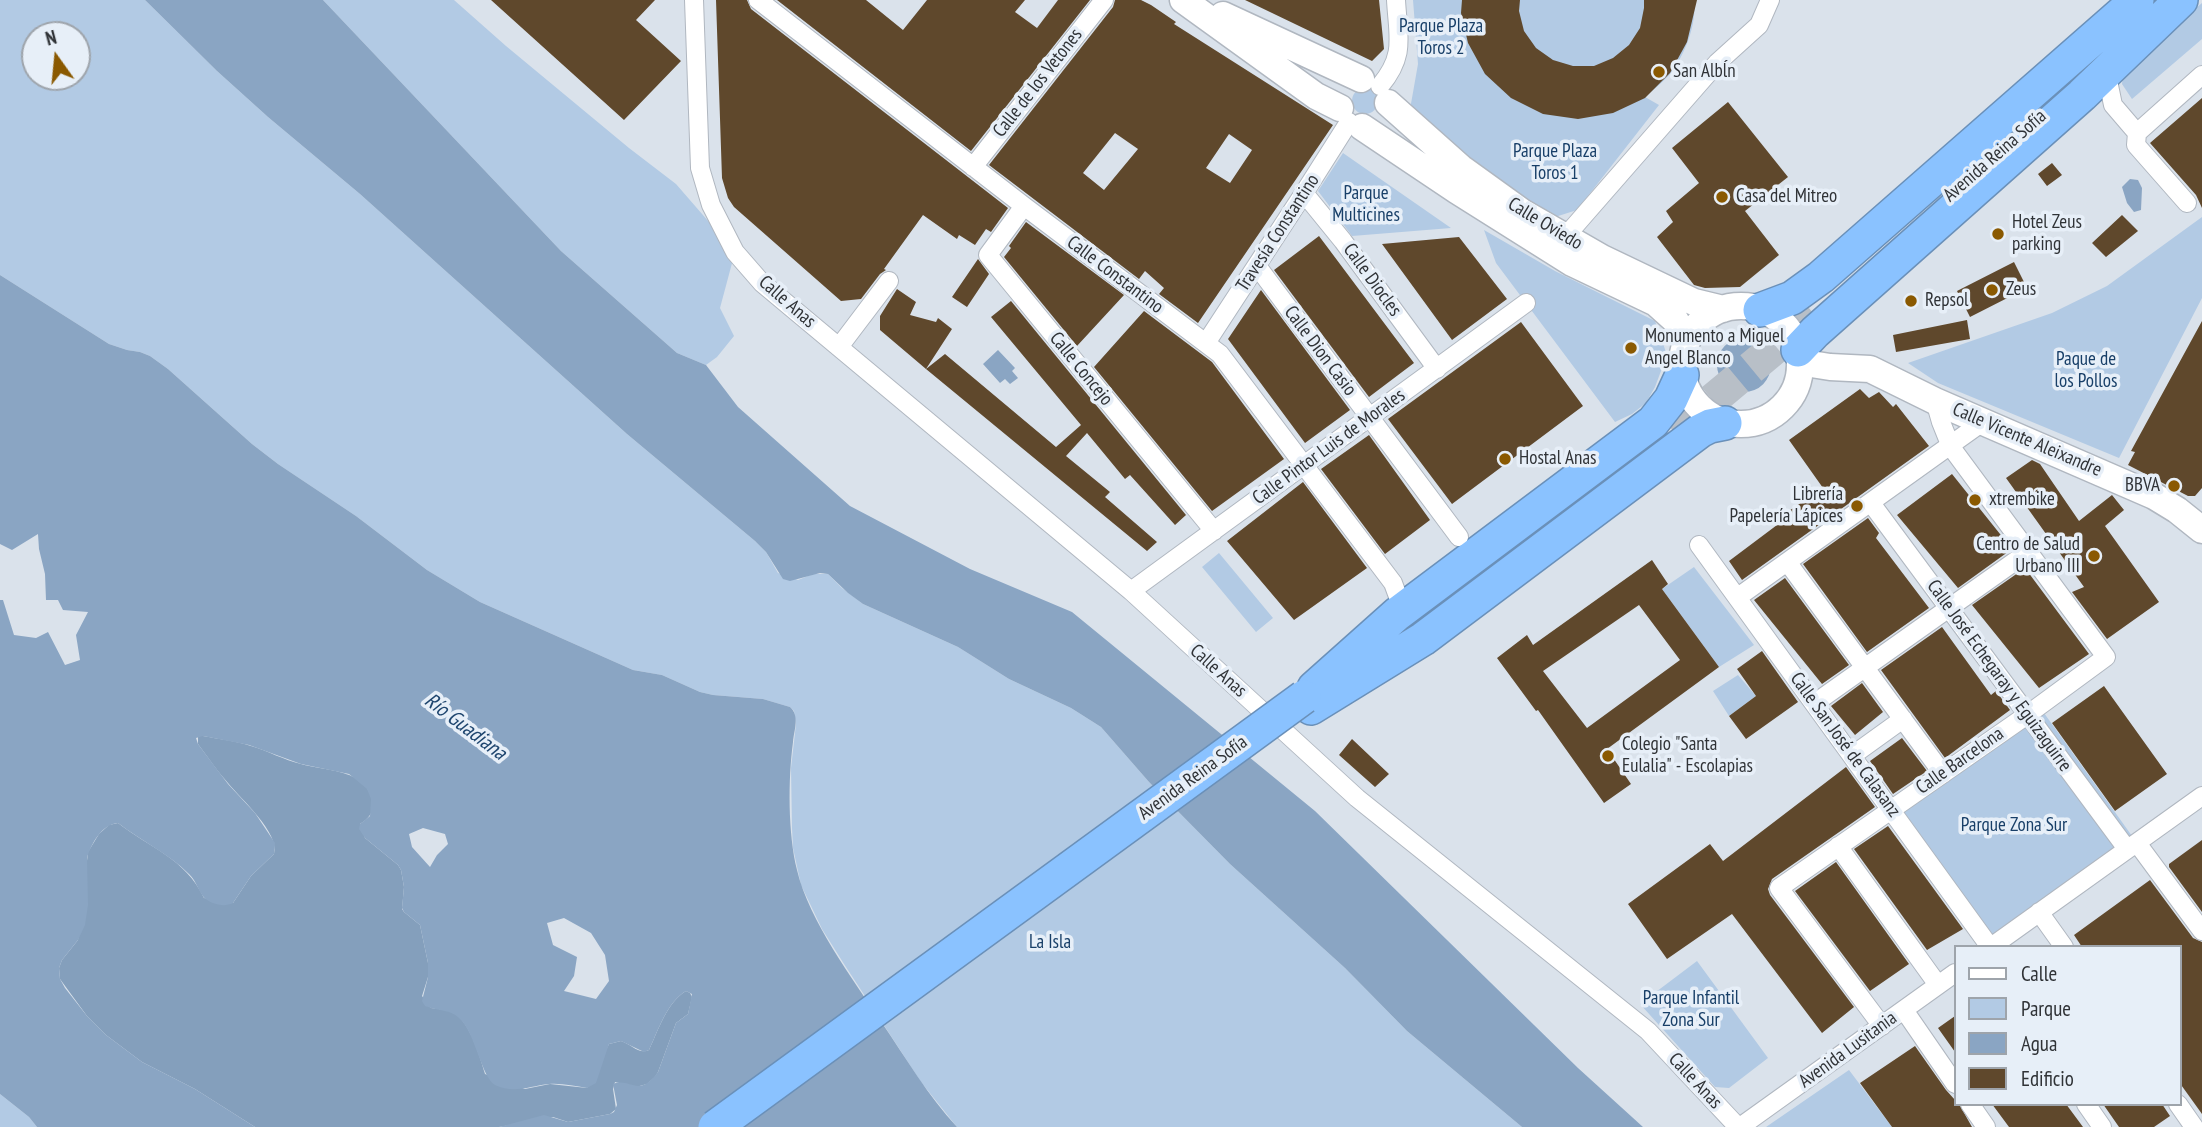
<!DOCTYPE html>
<meta charset="utf-8">
<style>
body{margin:0}
#map{position:relative;width:2202px;height:1127px;overflow:hidden;background:#dae2eb;font-family:"PT Sans Narrow",sans-serif}
canvas{display:block}
.legend{position:absolute;left:1954px;top:945px;width:228px;height:161px;box-sizing:border-box;background:#e7eff8;border:2px solid #9ea4ab;margin:0;padding:9px 12px;list-style:none;font-size:21px;color:#303337}
.legend li{display:flex;align-items:center;gap:14px;height:35px}
.legend b{width:35px;border:2px solid #9ea4ab}
.north{position:absolute;left:21px;top:21px;width:70px;height:70px;box-sizing:border-box;background:#e7eff8;border:2px solid #9ea4ab;border-radius:50%;rotate:345deg;font-size:19px;font-weight:700;line-height:28px;text-align:center;color:#303337}
.north::after{content:'';display:block;margin:auto;width:24px;height:32px;background:#8a5901;clip-path:polygon(50% 0,100% 100%,50% 72%,0 100%)}
</style>
<div id="map">
<canvas width="2202" height="1127"></canvas>
<ul class="legend">
<li><b style="height:9px;background:#fff"></b>Calle</li>
<li><b style="height:19px;background:#b2cae4"></b>Parque</li>
<li><b style="height:19px;background:#8aa5c3"></b>Agua</li>
<li><b style="height:19px;background:#5f482c"></b>Edificio</li>
</ul>
<div class="north">N</div>
</div>
<script>
const g = document.querySelector('canvas').getContext('2d');
g.lineJoin = 'round';
function paint(path, color) { g.fillStyle = color; g.fill(path, 'evenodd'); }
function stroke(path, color, width, dash) { g.strokeStyle = color; g.lineWidth = width; g.lineCap = dash ? 'butt' : 'round'; g.setLineDash(dash || []); g.stroke(path); }
function drawText(font, color, halo, rows, align = 'center') {
  g.font = font + ' "PT Sans Narrow",sans-serif'; g.lineWidth = 7; g.setLineDash([]); g.textBaseline = 'middle'; g.strokeStyle = halo; g.fillStyle = color; for (const [text, x, y, turn = 0] of rows) {
    g.save(); g.translate(x, y); g.rotate((+turn || 0) * Math.PI / 180); g.textAlign = isNaN(turn) ? turn : align; if (halo) g.strokeText(text, 0, 0); g.fillText(text, 0, 0); g.restore();
  }
}
paint(new Path2D(`
 M0,0H145L217,71L268,117L360,194L627,434L755,541L766,552L778,573L798,580L813,574H828L842,588L863,604L958,647L1009,679L1071,708L1101,727L1149,782L1230,864L1345,968L1407,1031L1522,1127H957L921,1082L844,964L822,929L801,885L793,848L792,828L791,768L796,724L794,711L790,707L763,699L713,695L700,692L662,675L633,670L480,602L427,570L356,516L278,464L252,444L168,369L150,356L140,352L127,350L109,344L0,275ZM35,35H77V77H35Z
 M323,0H454L506,46L629,148L676,184L735,252L720,308L734,336L717,357L706,365L677,353L561,251Z
 M1413,0H1694C1697,24 1685,55 1670,74C1663,82 1653,90 1645,97L1659,105L1577,210L1555,217L1507,191L1409,115L1418,64Z
 M2202,3V39L2132,99L2122,84L2124,69Z
 M1352 101a13 13 0 1 1 26 0a13 13 0 1 1-26 0Z
 M1343,153L1451,228L1352,236L1318,191Z
 M2202,217V298L2119,458L1938,383L1908,363L2052,313L2107,286Z
 M1484,230L1555,271L1655,321L1667,355L1655,387L1646,403L1632,414L1615,422L1496,263Z
 M1219,553L1273,618L1256,632L1202,567Z
 M1694,567L1754,645L1719,667L1662,589Z
 M1738,675L1756,696L1729,716L1713,691Z
 M2039,706L2137,843L1991,947L1892,809Z
 M1697,961L1768,1058L1729,1088L1715,1087L1640,1004Z
 M1849,1070L1892,1127H1766Z
 M0,1094L29,1117L37,1127H0Z`), '#b2cae4');
paint(new Path2D(`
 M198,736H203C219,739 236,741 251,746C268,751 284,760 301,764C324,771 369,769 372,802C373,814 369,818 360,824L365,838L398,865L401,870L404,887L402,909L404,912L420,925L428,963V977L422,996L431,1008C439,1009 447,1010 454,1013C470,1022 480,1057 485,1074L525,1089L550,1084L587,1088L609,1044L621,1041C631,1044 639,1055 649,1050C658,1031 667,1002 686,991L690,993L692,997L688,1014L676,1023L658,1072L655,1077L647,1084L636,1087L615,1082L613,1089L616,1109L610,1114L568,1122L553,1117L499,1127H255L195,1089L142,1062L106,1035L87,1016L60,979L59,968L62,960L78,940L88,852L99,834L109,825L118,823C150,848 185,858 204,898L233,903L251,876L274,854C280,833 241,799 228,783C217,771 208,757 198,744Z`), '#849fbc');
paint(new Path2D(`
 M145,0H323L561,251L677,353L706,365L738,407L850,506L970,569L1072,612L1315,811L1578,1068L1643,1127H1522L1407,1031L1345,968L1230,864L1149,782L1101,727L1071,708L1009,679L958,647L863,604L848,593L828,574L820,573L790,581L783,579L766,552L755,541L627,434L360,194L268,117L217,71Z
 M2130,179L2138,180L2142,188L2141,210L2134,212L2127,203L2122,187Z
 M0,275L109,344L127,350L140,352L150,356L168,369L252,444L278,464L356,516L427,570L480,602L633,670L662,675L700,692L713,695L763,699L790,707C800,716 794,730 793,742C788,779 788,834 797,870C809,921 853,979 882,1023C906,1058 928,1096 957,1127H499L544,1115L568,1122L610,1114L614,1112L617,1105L613,1084C631,1077 638,1099 658,1072L676,1023L688,1014L692,994L686,991C667,1002 658,1031 649,1050L644,1052L621,1041L609,1044L596,1083L587,1088C575,1086 561,1083 549,1084C530,1086 514,1094 495,1085C482,1078 475,1033 460,1019C451,1009 437,1011 425,1006L422,1001L428,977V963L420,925L404,912L402,908L404,887L401,870L398,865L365,838L359,829L360,824L370,816L371,799L367,789L349,774L301,764L249,745L203,736L196,738L198,744L228,784L255,813L275,843L274,854L251,876L233,903C225,907 215,905 207,900C199,895 197,881 189,874C168,853 141,841 118,823C102,824 91,844 87,858L88,905L85,925L78,940L62,960L59,968L60,979L65,988L87,1016L106,1035L142,1062L195,1089L255,1127H37L29,1117L0,1094V600H3L14,635L36,638L48,632L65,665L80,660L76,635L88,612L63,610L58,600H46L45,574L39,549L38,534L12,550L0,544ZM423,828L445,834L448,844L437,855L430,867L412,847L409,834ZM564,918L591,933L605,955L609,981L596,999L564,991L574,976L577,957L553,945L547,923Z
 M1717 365a27 27 0 1 1 54 0a27 27 0 1 1-54 0Z
 M998,350L1015,368L1012,371L1018,378L1010,384L1005,379L1000,383L983,364Z`), '#8aa5c3');
paint(new Path2D(`
 M491,0H655L636,20L681,61L624,120Z
 M716,0H747L751,9L1008,208L991,232L986,229L975,245L959,235L957,239L923,215L884,269L886,270L880,274L861,299L841,301L734,207L728,198L722,178Z
 M777,0H866L903,30L927,0H1025L1015,12L1037,28L1058,0H1090L971,151Z
 M1115,0H1141L1151,5L1176,22L1174,24L1333,125L1198,323L1159,294L1164,288L1145,271L1139,279L989,165L1113,7ZM1115,133L1138,149L1104,190L1083,173ZM1229,134L1252,150L1230,183L1206,168Z
 M1245,0H1379L1384,49L1372,61Z
 M1462,0H1520L1519,11L1524,31L1536,48L1553,60L1573,66H1594L1613,58L1629,45L1640,28L1644,8V0H1697L1687,42L1670,73L1645,98L1613,113L1578,119L1543,114L1511,98L1485,74L1468,43L1461,13Z
 M2202,98V208L2196,195L2150,143Z
 M1728,102L1788,177L1745,211L1779,255L1740,287L1705,288L1694,285L1657,237L1673,222L1666,211L1699,183L1672,148Z
 M2052,163L2062,175L2047,186L2038,174Z
 M2122,215L2138,231L2106,257L2092,243Z
 M1026,222L1124,295L1077,346L1004,257L1011,248L1009,246Z
 M1319,236L1414,363L1369,397L1274,270Z
 M1459,237L1507,299L1452,340L1382,244Z
 M978,259L989,274L967,307L952,297Z
 M2014,262L2027,288L1970,317L1957,291Z
 M897,289L916,302L910,315L936,322L938,318L952,329L926,369L880,330V316Z
 M1261,290L1350,410L1305,443L1228,339Z
 M1011,301L1186,515L1175,525L1130,475L1125,479L1087,433L1066,456L1110,492L1105,497L1157,542L1147,551L926,369L945,354L1056,447L1081,425L991,317Z
 M1144,311L1212,362L1284,459L1212,511L1094,367Z
 M1967,320L1970,339L1896,352L1893,335Z
 M2202,321V488L2195,496H2188L2128,465L2135,452L2131,451Z
 M1521,322L1583,406L1452,504L1388,419Z
 M1860,389L1869,398L1879,392L1893,407L1896,404L1929,446L1742,580L1729,561L1777,525L1774,521L1823,488L1789,440Z
 M1369,435L1430,520L1385,554L1321,469Z
 M2032,460L2040,464L2079,521L2112,495L2124,510L2105,526L2159,602L2107,639L2072,592L2084,587L2006,478Z
 M1952,474L2012,549L1958,588L1897,515Z
 M1303,482L1367,568L1294,620L1227,541Z
 M1868,518L1879,533L1876,538L1929,608L1867,652L1803,564Z
 M1652,560L1668,584L1662,589L1719,667L1607,749L1631,784L1604,803L1538,710L1536,711L1497,658L1527,635L1533,645ZM1639,605L1680,660L1587,728L1543,671Z
 M2025,568L2089,654L2039,688L1972,605Z
 M1785,578L1849,665L1822,684L1754,600Z
 M1942,627L1991,695L1996,691L2010,710L1945,758L1881,670Z
 M1762,651L1798,702L1746,739L1729,716L1756,696L1737,669Z
 M1862,683L1883,712L1855,735L1831,706Z
 M2104,686L2167,774L2115,811L2052,723Z
 M1902,738L1927,771L1893,794L1870,761Z
 M1352,739L1389,774L1375,787L1339,755Z
 M1846,767L1875,807L1772,879L1768,889L1770,895L1854,1007L1822,1033L1732,914L1667,959L1628,904L1710,844L1723,861Z
 M1888,826L1963,929L1927,950L1854,849Z
 M2202,840V912L2169,867V864Z
 M1836,862L1909,964L1870,991L1795,891Z
 M2150,880L2193,938L2202,942V1114L2179,1082V947H2082L2074,935Z
 M1955,1016V1052L1938,1028Z
 M1915,1046L1946,1090L1955,1100V1104H1959L1972,1127H1892L1860,1083Z
 M1992,1104H2066L2083,1127H2009Z
 M2103,1104H2162L2170,1116L2154,1127H2119Z`), '#5f482c');
stroke(new Path2D(`
 M1674,432L1817,313`), '#b8bfc7', 33, [33, 17]);
const street = new Path2D(`
 M694,0L700,168L711,205L735,252L762,283L1131,591L1357,798L1648,1031L1738,1127
 M758,0L1024,206L1220,354L1393,583L1400,602L1397,614
 M2106,71L2113,105L2137,133
 M1380,86C1406,55 1398,37 1396,0
 M973,167L1104,0
 M1304,193L1343,241L1437,369
 M2187,203L2136,145L2137,133L2202,75
 M1024,206L988,255L1214,531
 M1565,237L1717,63L1759,25L1770,0
 M1257,266L1459,537
 M1206,343L1304,193L1349,122
 M839,347L889,281
 M1871,503L2127,849
 M1699,545L1990,947
 M1788,563L1943,774
 M1131,591L1526,303
 M1738,597L1984,421
 M1815,703L2028,552
 M1853,755L1903,719
 M2137,843L2202,931
 M1838,846L1938,985
 M2039,912L2064,947
 M1991,947L2202,796
 M1904,1010L1955,1084
 M1882,1026L1779,888L2027,715L2106,657L1951,447L1941,422L1935,401
 M1970,1104L1986,1127
 M2086,1104L2102,1127
 M2178,1104L2194,1127
 M1740,1127L1955,973`);
const secondary = new Path2D(`
 M1183,0L1316,96L1340,108
 M1223,15L1361,79
 M1388,103L1461,168L1522,212L1602,258L1694,302L1723,309
 M1362,127L1456,190L1572,263L1656,303L1676,321L1686,345
 M1682 365a59 59 0 1 1 118 0a59 59 0 1 1-118 0Z
 M1799,358L1811,364L1830,367L1870,369L1935,401L2154,496L2177,510L2202,530`);
const highway = new Path2D(`
 M1760,310L1792,298L1821,277L2137,0
 M1798,350L1815,332L2082,95L2181,0
 M1314,688L1397,614L1653,422L1671,399L1682,375
 M1311,708L1423,639L1700,431L1710,426L1725,423`);
stroke(street, '#b0b7c0', 20);
stroke(secondary, '#b0b7c0', 29);
stroke(highway, '#6a90b9', 36);
stroke(street, '#fff', 18);
stroke(secondary, '#fff', 26);
stroke(highway, '#8ac2ff', 33);
const highwayBridge = new Path2D(`
 M715,1127L1304,697`);
stroke(highwayBridge, '#6a90b9', 36, []);
stroke(highwayBridge, '#8ac2ff', 33);
for (const [x, y, r, color] of [
 [1659,72,7,"#8a5901"],
 [1722,197,7,"#8a5901"],
 [1998,234,7,"#8a5901"],
 [1992,290,7,"#8a5901"],
 [1911,301,7,"#8a5901"],
 [1631,348,7,"#8a5901"],
 [1505,459,7,"#8a5901"],
 [2174,486,7,"#8a5901"],
 [1975,500,7,"#8a5901"],
 [1857,506,7,"#8a5901"],
 [2094,556,7,"#8a5901"],
 [1608,756,7,"#8a5901"]
]) { const dot = new Path2D(); dot.arc(x, y, r, 0, 2 * Math.PI); g.fillStyle = color; g.fill(dot); stroke(dot, '#e7eff8', 2.5); }
drawText('19px', '#183f68', '#e7eff8', [
 ["Parque Plaza",1441,27],
 ["Toros 2",1441,49],
 ["Parque Plaza",1555,152],
 ["Toros 1",1555,174],
 ["Parque",1366,194],
 ["Multicines",1366,216],
 ["Paque de",2086,360],
 ["los Pollos",2086,382],
 ["Parque Zona Sur",2014,826],
 ["La Isla",1050,943],
 ["Parque Infantil",1691,999],
 ["Zona Sur",1691,1021]
]);
drawText('19px', '#303337', '#e7eff8', [
 ["San Albĺn",1673,72],
 ["Casa del Mitreo",1736,197],
 ["Hotel Zeus",2012,223],
 ["parking",2012,245],
 ["Zeus",2006,290],
 ["Repsol",1925,301],
 ["Monumento a Miguel",1645,337],
 ["Angel Blanco",1645,359],
 ["Hostal Anas",1519,459],
 ["BBVA",2160,486,"right"],
 ["Librería",1843,495,"right"],
 ["Papelería Lápices",1843,517,"right"],
 ["xtrembike",1989,500],
 ["Centro de Salud",2080,545,"right"],
 ["Urbano III",2080,567,"right"],
 ["Colegio \"Santa",1622,745],
 ["Eulalia\" - Escolapias",1622,767]
], 'left');
drawText('19px', '#303337', '#e7eff8', [
 ["Calle de los Vetones",1038,83,-52],
 ["Avenida Reina Sofía",1995,156,-41],
 ["Calle Oviedo",1545,224,31],
 ["Travesía Constantino",1278,233,-57],
 ["Calle Constantino",1115,275,37],
 ["Calle Diocles",1372,280,54],
 ["Calle Anas",787,302,41],
 ["Calle Dion Casio",1320,351,53],
 ["Calle Concejo",1081,369,51],
 ["Calle Vicente Aleixandre",2027,440,23],
 ["Calle Pintor Luis de Morales",1329,447,-36],
 ["Calle Anas",1218,671,42],
 ["Calle José Echegaray y Eguizaguirre",1999,676,54],
 ["Calle San José de Calasanz",1845,745,54],
 ["Calle Barcelona",1960,761,-35],
 ["Avenida Reina Sofía",1193,778,-36],
 ["Avenida Lusitania",1848,1050,-36],
 ["Calle Anas",1695,1081,47]
]);
drawText('italic 21px', '#1f466f', '#e7eff8', [
 ["Río Guadiana",465,727,37]
]);
</script>
